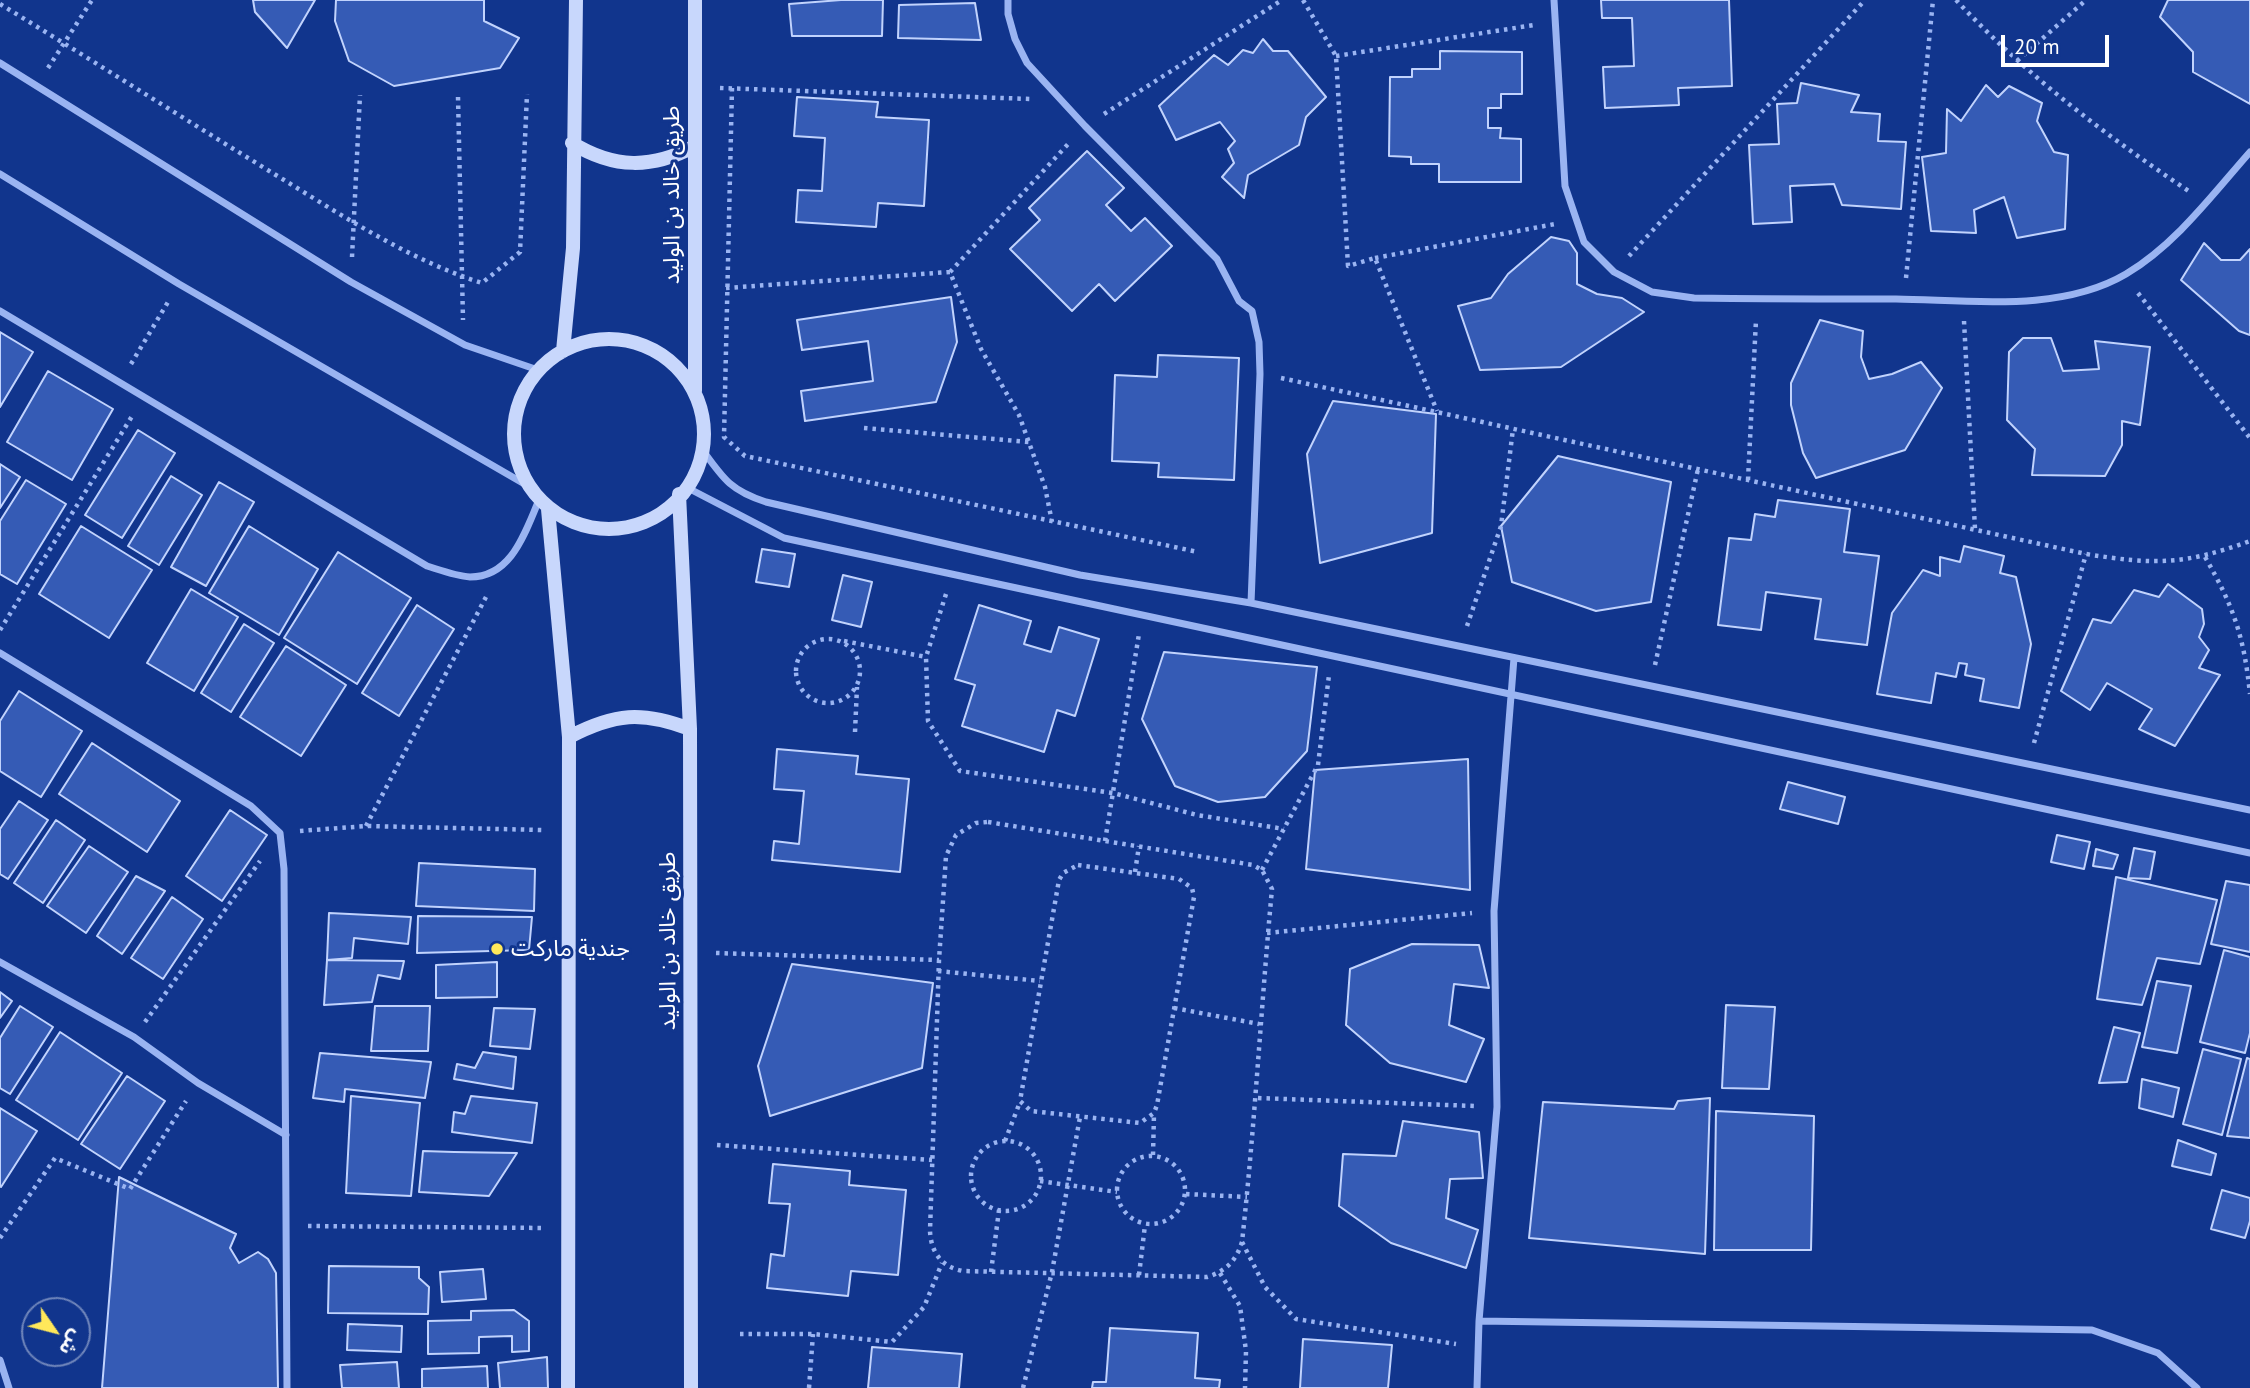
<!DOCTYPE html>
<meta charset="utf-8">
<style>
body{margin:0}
#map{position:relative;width:2250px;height:1388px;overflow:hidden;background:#11358d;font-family:"PT Sans","Noto Sans Arabic",sans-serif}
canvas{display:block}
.north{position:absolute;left:21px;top:1297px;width:70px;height:70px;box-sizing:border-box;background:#11358d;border:2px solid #7086bb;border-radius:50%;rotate:125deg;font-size:19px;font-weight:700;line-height:28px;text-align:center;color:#fff}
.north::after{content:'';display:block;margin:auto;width:24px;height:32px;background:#ffe85a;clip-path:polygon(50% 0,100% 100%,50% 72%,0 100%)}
.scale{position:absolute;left:2001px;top:35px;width:108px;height:32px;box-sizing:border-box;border:4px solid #fff;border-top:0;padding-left:9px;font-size:21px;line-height:24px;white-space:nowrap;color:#fff;-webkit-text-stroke:5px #11358d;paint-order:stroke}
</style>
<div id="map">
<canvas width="2250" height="1388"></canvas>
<div class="north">ش</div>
<div class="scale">20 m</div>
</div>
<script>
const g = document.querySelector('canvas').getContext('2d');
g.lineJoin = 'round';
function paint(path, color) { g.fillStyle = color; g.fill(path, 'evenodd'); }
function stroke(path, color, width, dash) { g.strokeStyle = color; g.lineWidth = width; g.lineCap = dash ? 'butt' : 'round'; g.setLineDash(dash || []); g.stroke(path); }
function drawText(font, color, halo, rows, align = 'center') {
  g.font = font + ' "PT Sans","Noto Sans Arabic",sans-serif'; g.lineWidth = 6; g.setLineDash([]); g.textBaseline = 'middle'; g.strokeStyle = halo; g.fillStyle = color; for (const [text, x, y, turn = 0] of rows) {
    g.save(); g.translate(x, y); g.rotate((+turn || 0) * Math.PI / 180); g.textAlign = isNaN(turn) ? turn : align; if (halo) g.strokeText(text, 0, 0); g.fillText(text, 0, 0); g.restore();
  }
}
const building = new Path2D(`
 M253,0H315L287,48L255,12Z
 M336,0H484V21L519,38L500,68L394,86L349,61L335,21Z
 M841,0H883L882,36H792L789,4Z
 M1601,0H1729L1732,86L1678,88L1679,105L1605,108L1603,67L1634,66L1632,18H1602Z
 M2168,0H2250V104L2193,72V52L2160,17Z
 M975,3L981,40L898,38L899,5Z
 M1263,39L1273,51H1288L1326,97L1306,117L1299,145L1248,175L1244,198L1222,177L1234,163L1228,149L1235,141L1220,122L1176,140L1159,106L1214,55L1228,65L1243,50L1253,53Z
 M1440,51L1522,52V94H1501V108H1488V128H1501L1500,138L1521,139V182H1439V164H1411V157L1389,156L1390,77H1412V69H1440Z
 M1801,83L1859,95L1851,112L1880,114L1878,141L1906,142L1901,209L1842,205L1834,184L1790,186L1792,222L1753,224L1749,145L1779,144L1777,104L1797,103Z
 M1986,85L1998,97L2009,86L2042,103L2037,121L2054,152L2068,155L2065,229L2017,238L2004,197L1974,210L1976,233L1931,231L1922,157L1946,153L1947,109L1961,121Z
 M797,97L878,102L876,117L929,120L924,206L878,203L876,227L796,222L798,190L822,191L825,138L794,136Z
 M1087,151L1124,188L1106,205L1131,231L1145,218L1172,246L1115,301L1099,284L1072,311L1010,249L1040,220L1029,208Z
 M1551,237L1569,241L1577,253V284L1597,294L1622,298L1644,312L1561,367L1480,370L1458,306L1491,298L1508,274Z
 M2204,243L2221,260H2240L2250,249V335L2239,331L2181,280Z
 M951,297L957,342L936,402L805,421L801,391L873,381L868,341L802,350L797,320Z
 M1820,320L1863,331L1861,357L1869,379L1892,374L1921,362L1942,388L1905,450L1816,478L1803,453L1791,405V383Z
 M0,332L33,352L0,407Z
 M2023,338H2051L2063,371L2099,369L2095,341L2150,347L2140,425L2122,421V445L2105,476L2032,475L2035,449L2007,420L2009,352Z
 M1158,355L1239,358L1234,480L1158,477L1159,463L1112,461L1115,375L1157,377Z
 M48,371L113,409L72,480L7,442Z
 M1333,401L1436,414L1432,533L1320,563L1307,454Z
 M138,430L175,453L122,538L85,515Z
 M1558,456L1671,482L1651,602L1596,611L1512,582L1501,526Z
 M0,464L20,477L0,508Z
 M171,476L202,495L159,565L128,546Z
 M26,480L66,504L17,584L0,574V521Z
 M219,482L254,502L206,586L171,567Z
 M1778,500L1850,509L1844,552L1879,556L1867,645L1815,639L1821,599L1766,592L1761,630L1718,625L1729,538L1751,540L1755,514L1775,517Z
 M81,526L152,570L109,638L39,594Z
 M249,526L318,569L279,635L209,593Z
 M1964,546L2004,556L2000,573L2016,577L2031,644L2019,708L1980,701L1984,679L1965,675L1967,664L1959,663L1956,677L1936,673L1931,703L1877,694L1892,613L1923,570L1940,576V557L1960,562Z
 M762,549L795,554L789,587L756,582Z
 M338,552L411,598L357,684L284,638Z
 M843,575L872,582L861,627L832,620Z
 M2168,584L2202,609L2204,624L2199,637L2209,650L2199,668L2220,675L2175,746L2139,729L2152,709L2107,683L2090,710L2061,691L2093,619L2111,623L2134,590L2159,597Z
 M191,589L238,617L194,691L147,663Z
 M417,605L454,629L399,716L362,693Z
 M979,605L1031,621L1024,644L1051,652L1059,627L1099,639L1075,716L1057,710L1044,752L962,726L975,685L955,679Z
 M244,624L274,643L231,712L201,693Z
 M286,646L346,685L301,756L240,717Z
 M1164,652L1317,667L1307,751L1265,797L1218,802L1175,786L1142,719Z
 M19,691L82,731L41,797L0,771V721Z
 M92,743L180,801L147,852L59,794Z
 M777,749L858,756L856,774L909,779L900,872L772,860L774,841L799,844L804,791L774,789Z
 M1468,759L1470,890L1306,869L1315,770Z
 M1788,782L1845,797L1838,824L1780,809Z
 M19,801L48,820L8,879L0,874V829Z
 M230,810L267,835L222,901L186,876Z
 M56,820L85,840L43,903L14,883Z
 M2057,835L2090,842L2084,869L2051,862Z
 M89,846L128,872L86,933L47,906Z
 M2134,848L2155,852L2150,879L2128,878Z
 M2096,849L2118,855L2113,869L2093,866Z
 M419,863L535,869L534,911L416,906Z
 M136,876L165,891L122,954L97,936Z
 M2116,877L2217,900L2200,964L2157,958L2142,1005L2097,999Z
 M2226,881L2250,885V952L2211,944Z
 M172,897L203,919L163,979L131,958Z
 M329,913L411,917L408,944L354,938L352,958L327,960Z
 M418,916L532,917L529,950L417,953Z
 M1412,944L1479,945L1489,988L1454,984L1449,1025L1484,1039L1466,1082L1390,1063L1346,1025L1350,969Z
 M2224,950L2250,957V1033L2245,1053L2200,1042Z
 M327,960L404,961L400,979L378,975L372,1002L324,1005Z
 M497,962V997L436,998V965Z
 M792,964L933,983L922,1068L770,1116L758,1066Z
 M2157,981L2191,986L2177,1053L2142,1047Z
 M0,992L12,1001L0,1018Z
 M1726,1005L1775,1007L1769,1089L1722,1088Z
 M20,1006L53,1027L10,1094L0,1088V1038Z
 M375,1006H430L428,1051H371Z
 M494,1008L535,1009L530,1049L490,1046Z
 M2114,1027L2140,1033L2127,1082L2099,1083Z
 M60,1032L122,1073L78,1140L16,1100Z
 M2203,1049L2241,1059L2222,1135L2183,1124Z
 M483,1052L516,1057L513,1089L454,1079L457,1064L475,1068Z
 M320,1053L431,1062L425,1098L345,1089L344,1102L313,1098Z
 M2247,1058L2250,1059V1138L2227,1136Z
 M127,1076L165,1101L120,1169L81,1144Z
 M2142,1079L2179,1088L2173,1117L2139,1108Z
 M351,1096L420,1103L411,1196L346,1193Z
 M471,1096L537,1103L532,1143L452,1132L454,1112L465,1114Z
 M1710,1098L1705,1254L1529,1238L1543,1102L1674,1109L1678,1101Z
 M0,1108L37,1131L1,1187L0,1186Z
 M1716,1111L1814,1116L1811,1250H1714Z
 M1403,1121L1479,1132L1483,1178L1450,1179L1446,1218L1478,1230L1466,1268L1391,1243L1339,1206L1343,1154L1396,1156Z
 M2178,1140L2216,1154L2211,1175L2172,1166Z
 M423,1151L454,1152L517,1153L489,1196L419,1192Z
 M773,1164L850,1171L849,1185L906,1190L898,1275L851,1271L848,1296L767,1288L771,1254L784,1256L790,1204L769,1203Z
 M119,1177L236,1234L230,1248L239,1263L258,1252L268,1259L276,1273L278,1388H102Z
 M2222,1190L2250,1198V1221L2245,1238L2211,1229Z
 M329,1266L419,1267V1278L429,1287L428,1314L328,1313Z
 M483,1269L486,1299L442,1302L440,1272Z
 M514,1310L529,1321V1351L512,1352V1336L479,1337V1353L428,1354V1321L471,1320V1311Z
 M348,1324L402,1326L401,1352L347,1350Z
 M1110,1328L1198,1333L1195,1378L1220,1380L1219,1388H1092L1093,1382H1106Z
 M1303,1339L1392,1345L1388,1388H1300Z
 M872,1347L962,1354L959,1388H868Z
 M547,1357L548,1388H500L498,1363Z
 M397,1362L399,1388H342L340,1365Z
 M487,1366L488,1388H422V1369Z`);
paint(building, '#355bb5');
stroke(building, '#c1d3fd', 2);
stroke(new Path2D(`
 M1303,0L1336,56L1348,266L1375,258L1437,411
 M1956,0C2026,75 2105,135 2190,192
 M0,4C95,62 189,122 284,180C346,218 412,261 482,283L520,252L527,94
 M1336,56L1534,25
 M2017,61L2086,0
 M48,68L92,0
 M720,88L1030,99
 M732,88L724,437L745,456L1198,552
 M458,97L463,320
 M1104,114L1282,0
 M1629,256L1865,0
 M352,257L360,95
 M1375,258L1555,224
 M950,272L1070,142
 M1906,278L1933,0
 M726,288L950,272L981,349L1019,415L1045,487L1052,522
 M2138,293L2250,438
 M1964,321L1975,529
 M131,364L168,302
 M1281,378L2086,554C2155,565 2184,565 2250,541
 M864,428L1029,442
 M1748,480L1756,320
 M2205,557C2234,607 2244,637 2250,694
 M946,594L926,657L928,721L960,771L1113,793L1197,815L1284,829
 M1467,626L1501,526L1513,429
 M0,630L134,413
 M796 671a32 32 0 1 1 64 0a32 32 0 1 1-64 0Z
 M844,641L926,657
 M1655,665L1698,469
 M855,732L857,687
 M2034,743L2086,554
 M988,822L1253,865L1262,870L1272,889C1261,1007 1255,1124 1242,1242C1236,1261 1226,1271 1207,1277L963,1271C942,1267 931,1253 930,1231L939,960L946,856L956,835L976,823Z
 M366,826L486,597
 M300,831L366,826L543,830
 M1105,841L1139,634
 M1078,865L1179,879L1192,888L1194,897L1157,1105L1154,1113L1140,1123L1031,1111L1020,1101L1059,880L1063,873Z
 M1262,870L1318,765L1329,675
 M1135,872L1139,846
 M1267,933L1472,913
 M716,953L939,960
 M938,971L1040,981
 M1174,1008L1259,1024
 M145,1022L260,861
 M1258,1098L1475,1106
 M1005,1141L1020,1102
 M971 1176a35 35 0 1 1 70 0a35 35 0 1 1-70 0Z
 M717,1145L932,1160
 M1153,1155L1154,1114
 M1117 1190a34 34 0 1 1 68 0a34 34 0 1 1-68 0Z
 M1040,1181L1117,1192
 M1186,1194L1247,1197
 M308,1226L544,1228
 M0,1238L55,1158L130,1189L186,1101
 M1242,1242L1265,1287L1296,1319L1456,1344
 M991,1272L999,1210
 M1220,1273L1240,1306L1246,1351L1245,1388
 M1139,1275L1145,1225
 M740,1334H813L892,1342L924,1307L942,1263
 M809,1388L813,1334
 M1023,1388L1052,1272L1080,1117`), '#9ab4f2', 4.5, [3.5, 5]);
stroke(new Path2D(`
 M1008,0V14L1015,39L1027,63L1085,126L1217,259L1239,301L1252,311L1259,342L1260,374L1251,603
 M1554,0L1565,186L1584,242L1614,272L1652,292L1694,298C1761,299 1829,299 1896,299C1969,300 2060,313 2126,274C2176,244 2212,195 2250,152
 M0,63L351,282L465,345L538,370
 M0,174L179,284L528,486
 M0,311L427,566C440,570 456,576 470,577C512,577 525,532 539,500
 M704,452C724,480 732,491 766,502L1080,575L1251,603L2250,810
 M686,487L784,538L2250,853
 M0,653L251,806L280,833L284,869L287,1388
 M0,962L134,1037L198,1083L286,1135
 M1479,1321L2092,1330L2158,1353L2197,1388
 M0,1360L9,1388
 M1477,1388L1479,1321L1497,1107L1494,911L1514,658`), '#9ab4f2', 7);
stroke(new Path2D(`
 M572,143C614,169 652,169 695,146
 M514 434a95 95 0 1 1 190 0a95 95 0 1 1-190 0Z
 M563,351L573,248L576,0
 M695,391V0
 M679,494L690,729L691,1388
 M548,509L569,737L568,1388
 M569,737C615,713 642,711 690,729`), '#c8d7fc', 14);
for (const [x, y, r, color] of [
 [497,949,7,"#ffe85a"]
]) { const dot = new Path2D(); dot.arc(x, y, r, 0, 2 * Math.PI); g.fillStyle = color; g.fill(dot); stroke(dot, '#11358d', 2.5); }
drawText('23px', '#fff', '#11358d', [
 ["طريق خالد بن الوليد",672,195,-90],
 ["طريق خالد بن الوليد",668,941,-90]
]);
drawText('23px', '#fff', '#11358d', [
 ["جندية ماركت",511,949]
], 'left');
</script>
